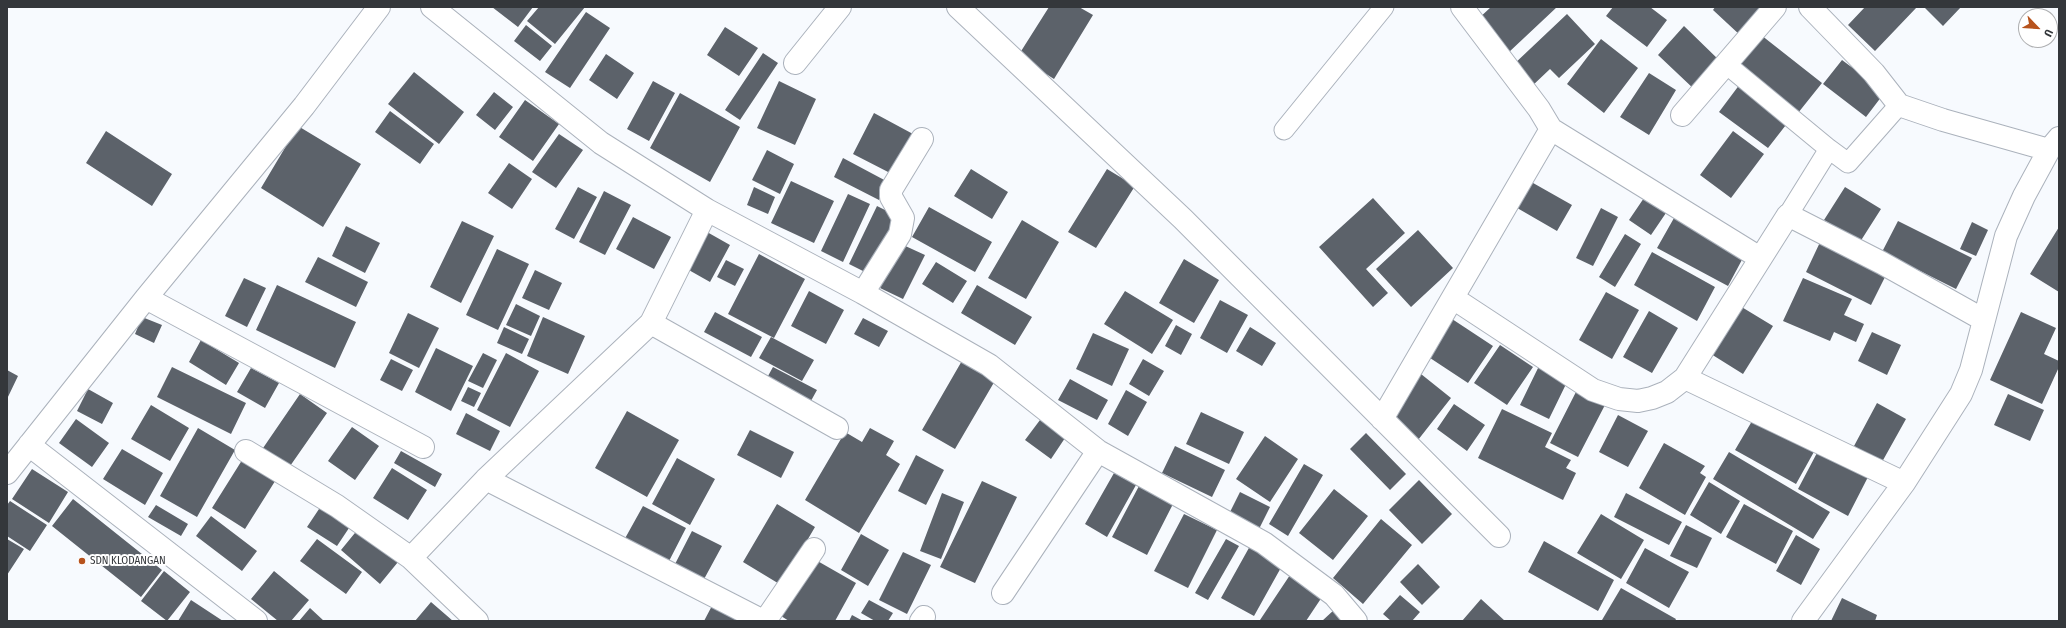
<!DOCTYPE html>
<style>
body{margin:0}
#map{position:relative;width:2066px;height:628px;overflow:hidden;background:#f7fafe;font-family:"Fira Sans Condensed",sans-serif}
canvas{display:block}
.frame{position:absolute;inset:0;border:8px solid #34373b;pointer-events:none}
.north{position:absolute;left:2018px;top:8px;width:40px;height:40px;box-sizing:border-box;background:#fff;border:1px solid #aeafb1;border-radius:50%;rotate:115deg;font-size:11px;font-weight:700;line-height:16px;text-align:center;color:#34373b}
.north::after{content:'';display:block;margin:auto;width:14px;height:18px;background:#b7531d;clip-path:polygon(50% 0,100% 100%,50% 72%,0 100%)}
</style>
<div id="map">
<canvas width="2066" height="628"></canvas>
<div class="frame"></div>
<div class="north">U</div>
</div>
<script>
const g = document.querySelector('canvas').getContext('2d');
g.lineJoin = 'round';
function paint(path, color) { g.fillStyle = color; g.fill(path, 'evenodd'); }
function stroke(path, color, width, dash) { g.strokeStyle = color; g.lineWidth = width; g.lineCap = dash ? 'butt' : 'round'; g.setLineDash(dash || []); g.stroke(path); }
function drawText(font, color, halo, rows, align = 'center') {
  g.font = font + ' "Fira Sans Condensed",sans-serif'; g.lineWidth = 4; g.setLineDash([]); g.textBaseline = 'middle'; g.strokeStyle = halo; g.fillStyle = color; for (const [text, x, y, turn = 0] of rows) {
    g.save(); g.translate(x, y); g.rotate((+turn || 0) * Math.PI / 180); g.textAlign = isNaN(turn) ? turn : align; if (halo) g.strokeText(text, 0, 0); g.fillText(text, 0, 0); g.restore();
  }
}
paint(new Path2D(`
 M492,7H533L518,27Z
 M539,7H585L555,44L527,21Z
 M1049,7H1079L1093,15L1054,79L1018,56Z
 M1491,7H1557L1508,53L1477,20Z
 M1613,7H1650L1667,20L1647,47L1606,16Z
 M1715,7H1766L1741,36L1713,10Z
 M1865,7H1917L1875,51L1848,25Z
 M1924,7H1961L1943,26Z
 M586,12L610,28L570,88L545,72Z
 M1567,14L1595,44L1559,78L1550,69L1531,87L1512,66Z
 M526,25L552,46L540,61L514,41Z
 M1684,26L1721,62L1695,90L1658,55Z
 M725,27L758,48L739,76L707,55Z
 M1761,35L1822,83L1798,113L1737,64Z
 M1601,39L1638,68L1604,113L1567,84Z
 M763,53L778,63L740,120L725,110Z
 M606,54L634,73L617,99L589,80Z
 M1842,60L1885,92L1866,117L1823,84Z
 M414,72L464,112L439,144L388,104Z
 M1649,73L1676,90L1649,135L1620,117Z
 M653,81L675,93L649,141L627,129Z
 M779,81L816,99L795,145L757,128Z
 M1740,84L1789,121L1768,148L1719,112Z
 M494,92L513,107L495,130L476,115Z
 M680,93L740,127L710,182L650,148Z
 M525,100L559,124L533,161L499,137Z
 M390,111L434,144L420,164L375,132Z
 M874,113L913,134L892,174L853,154Z
 M298,126L361,164L323,227L261,188Z
 M106,131L172,174L152,206L86,163Z
 M1733,131L1764,154L1731,198L1700,175Z
 M559,134L583,150L556,188L532,172Z
 M767,150L794,164L780,194L752,180Z
 M843,158L888,182L879,200L834,177Z
 M509,163L532,179L512,209L488,193Z
 M971,169L1008,192L992,219L954,196Z
 M1107,169L1135,186L1096,248L1068,232Z
 M1526,179L1572,205L1557,231L1512,205Z
 M791,181L834,201L814,243L771,223Z
 M578,187L597,197L574,239L555,229Z
 M754,187L775,197L768,214L747,205Z
 M1845,187L1881,209L1860,242L1824,220Z
 M604,191L631,205L605,255L579,242Z
 M848,194L870,204L843,262L821,251Z
 M1646,195L1668,210L1651,235L1629,220Z
 M1373,198L1405,233L1366,269L1388,293L1373,307L1319,247Z
 M877,206L897,216L869,274L849,264Z
 M929,207L992,242L975,272L912,237Z
 M1601,208L1618,217L1593,266L1576,258Z
 M633,217L671,237L654,269L616,249Z
 M1674,218L1744,256L1728,286L1657,248Z
 M1022,220L1059,242L1026,299L988,278Z
 M462,221L494,236L461,303L430,287Z
 M1898,221L1972,258L1956,289L1882,252Z
 M1972,222L1988,230L1976,256L1960,249Z
 M346,226L380,243L365,273L332,256Z
 M2059,227V292L2030,274Z
 M1418,230L1453,268L1411,307L1376,269Z
 M707,232L730,245L710,282L687,269Z
 M1625,234L1641,244L1615,287L1599,277Z
 M1822,238L1888,271L1871,305L1806,272Z
 M901,244L925,255L903,299L880,288Z
 M497,249L529,264L498,330L466,315Z
 M1652,252L1715,287L1697,321L1634,285Z
 M759,254L805,279L774,338L728,314Z
 M318,257L368,282L356,307L305,282Z
 M1184,259L1219,280L1194,323L1159,303Z
 M726,260L744,269L735,286L717,277Z
 M936,262L967,281L953,303L922,284Z
 M535,270L562,283L549,310L522,298Z
 M244,278L266,288L247,327L225,316Z
 M1803,278L1852,299L1844,315L1864,324L1856,342L1834,332L1830,341L1783,321Z
 M277,285L356,322L335,368L256,330Z
 M977,285L1032,317L1015,345L961,313Z
 M809,291L844,310L826,344L791,326Z
 M1125,291L1173,320L1152,354L1104,324Z
 M1606,292L1639,310L1612,359L1579,340Z
 M1220,300L1248,315L1227,353L1200,338Z
 M516,304L540,316L531,336L506,325Z
 M1740,306L1773,326L1743,374L1711,354Z
 M1649,311L1678,328L1652,373L1623,357Z
 M715,312L762,337L751,357L704,332Z
 M2021,312L2056,328L2044,354L2059,361V367L2042,404L1990,380Z
 M408,313L439,328L419,368L389,353Z
 M142,317L162,325L154,343L135,334Z
 M543,317L585,336L568,374L527,356Z
 M1449,317L1493,346L1468,383L1424,354Z
 M863,318L888,331L879,347L854,334Z
 M1176,325L1192,334L1181,355L1165,346Z
 M504,327L529,339L522,354L497,343Z
 M1250,327L1276,343L1262,366L1236,351Z
 M1872,332L1901,345L1887,375L1858,361Z
 M1093,333L1129,349L1112,386L1076,369Z
 M771,337L814,360L802,381L759,358Z
 M201,340L239,363L226,385L189,362Z
 M1500,345L1533,367L1507,405L1474,383Z
 M436,348L473,366L451,411L415,392Z
 M483,353L497,360L483,388L468,381Z
 M506,353L539,371L510,427L477,410Z
 M391,359L413,370L402,391L380,380Z
 M963,359L996,379L955,449L922,430Z
 M1143,359L1164,371L1149,396L1129,384Z
 M1539,366L1568,380L1549,419L1520,405Z
 M172,367L246,403L231,434L157,397Z
 M773,367L817,390L807,408L763,385Z
 M251,368L279,383L265,408L237,392Z
 M7,370L18,376L7,399Z
 M1421,374L1451,398L1418,440L1388,416Z
 M1070,379L1108,400L1097,420L1058,400Z
 M468,387L481,393L474,407L461,401Z
 M1578,388L1606,403L1578,457L1550,443Z
 M88,389L113,403L102,424L77,411Z
 M1126,390L1147,402L1128,436L1108,424Z
 M300,394L327,413L288,469L261,451Z
 M2008,394L2044,410L2030,441L1994,425Z
 M1877,403L1906,419L1882,462L1854,446Z
 M1454,404L1485,425L1467,451L1437,429Z
 M151,405L189,428L170,461L131,439Z
 M1502,409L1552,433L1545,447L1571,460L1566,468L1576,473L1563,500L1478,458Z
 M627,411L679,440L647,497L595,468Z
 M1201,412L1244,432L1229,464L1186,444Z
 M466,413L500,431L490,451L456,434Z
 M1618,415L1648,431L1628,467L1599,452Z
 M1755,416L1815,450L1796,484L1735,450Z
 M76,419L109,443L92,467L59,443Z
 M1040,420L1065,438L1051,459L1025,440Z
 M352,427L379,446L355,480L328,461Z
 M198,428L235,450L197,517L160,496Z
 M870,428L894,441L886,455L900,464L859,533L805,500L845,432L862,442Z
 M750,430L794,452L781,478L737,455Z
 M1366,433L1406,474L1390,490L1350,449Z
 M1265,436L1298,459L1270,502L1236,479Z
 M1664,443L1705,466L1700,473L1706,477L1685,515L1639,488Z
 M1175,446L1225,470L1212,497L1162,473Z
 M122,449L163,473L145,505L103,479Z
 M401,451L442,474L435,487L394,463Z
 M1818,451L1868,477L1848,516L1798,489Z
 M1729,452L1830,512L1813,539L1713,479Z
 M916,455L944,470L926,505L898,491Z
 M244,457L277,478L245,529L212,508Z
 M677,458L715,479L690,525L652,504Z
 M1304,464L1323,475L1288,536L1269,524Z
 M392,468L427,490L408,520L373,498Z
 M32,469L68,492L49,523L12,499Z
 M1114,473L1136,485L1107,537L1085,524Z
 M1419,480L1452,514L1422,544L1389,510Z
 M982,481L1017,497L975,583L940,567Z
 M1709,482L1740,501L1721,534L1690,515Z
 M1139,486L1173,504L1147,555L1112,537Z
 M1334,489L1368,516L1333,560L1299,533Z
 M1240,492L1270,507L1258,531L1228,516Z
 M942,493L964,502L941,559L920,551Z
 M1626,493L1682,522L1669,545L1614,517Z
 M73,499L162,570L141,597L52,526Z
 M10,501L47,525L30,551L7,536V505Z
 M323,503L353,522L337,546L307,527Z
 M777,504L815,527L781,585L743,562Z
 M1744,504L1793,531L1776,564L1726,537Z
 M156,505L188,524L181,536L148,517Z
 M643,506L686,528L667,565L623,542Z
 M1184,514L1217,530L1188,588L1154,571Z
 M1601,514L1644,540L1621,579L1577,553Z
 M211,516L257,551L242,571L196,536Z
 M1381,519L1412,545L1363,604L1333,578Z
 M1686,525L1712,538L1697,568L1670,556Z
 M359,528L398,562L380,584L341,550Z
 M692,531L722,546L703,581L674,566Z
 M861,534L889,550L868,586L841,570Z
 M1796,535L1820,549L1801,585L1776,571Z
 M7,539L24,549L7,575Z
 M317,539L362,572L346,594L300,561Z
 M1226,539L1239,546L1208,600L1195,593Z
 M1544,541L1614,580L1598,611L1528,572Z
 M1250,546L1283,564L1254,616L1221,598Z
 M1645,548L1689,572L1669,608L1626,583Z
 M903,552L931,565L907,614L879,600Z
 M814,559L856,583L835,621H789L781,616Z
 M1418,564L1440,587L1422,605L1400,582Z
 M164,571L190,592L167,621L141,601Z
 M274,571L309,600L291,621H278L251,599Z
 M1290,575L1322,597L1306,621H1262L1260,620Z
 M1621,588L1676,619L1675,621L1602,620Z
 M1400,595L1420,612L1412,621H1391L1383,614Z
 M1842,598L1877,615L1875,621H1831Z
 M1481,599L1505,621H1462Z
 M191,600L223,621H178Z
 M869,600L893,613L888,621H875L861,613Z
 M431,602L453,621H415Z
 M714,602L749,621H704Z
 M310,608L324,621H299Z
 M1335,609L1346,621H1322Z
 M852,615L863,621H849Z`), '#5c626a');
const lane = new Path2D(`
 M1726,64L1829,149
 M1284,130L1384,7
 M1788,215L1829,149L1848,163L1899,105`);
const street = new Path2D(`
 M432,7L601,143L707,210L863,293L989,365L1098,451L1264,543L1334,595L1356,621
 M958,7L1183,219L1499,536
 M1810,7L1874,73L1899,105L1943,120L2049,150
 M795,63L840,7
 M1682,115L1775,7
 M1551,129L1760,258
 M863,293L900,234L903,218L891,197V190L922,139
 M146,298L423,447
 M1453,298L1593,390L1619,399L1638,401L1652,398L1667,392L1685,378L1788,215L1882,263L1984,320
 M651,323L837,428
 M1685,378L1904,483
 M1382,419L1551,129L1539,109L1462,7
 M29,445L256,621
 M246,451L337,506L411,558L486,479L651,323L707,210
 M7,473L146,298L304,106L379,7
 M486,479L763,621
 M411,558L477,621
 M1003,593L1098,451
 M765,621L814,549
 M921,621L924,617
 M1803,621L1904,483L1961,394L1971,370L2006,236L2024,196L2049,150L2059,138`);
stroke(lane, '#abb2bc', 21);
stroke(street, '#abb2bc', 24);
stroke(lane, '#fff', 19);
stroke(street, '#fff', 22);
for (const [x, y, r, color] of [
 [82,561,4,"#b7531d"]
]) { const dot = new Path2D(); dot.arc(x, y, r, 0, 2 * Math.PI); g.fillStyle = color; g.fill(dot); stroke(dot, '#fff', 1.5); }
drawText('11px', '#34373b', '#fff', [
 ["SDN KLODANGAN",90,561]
], 'left');
</script>
